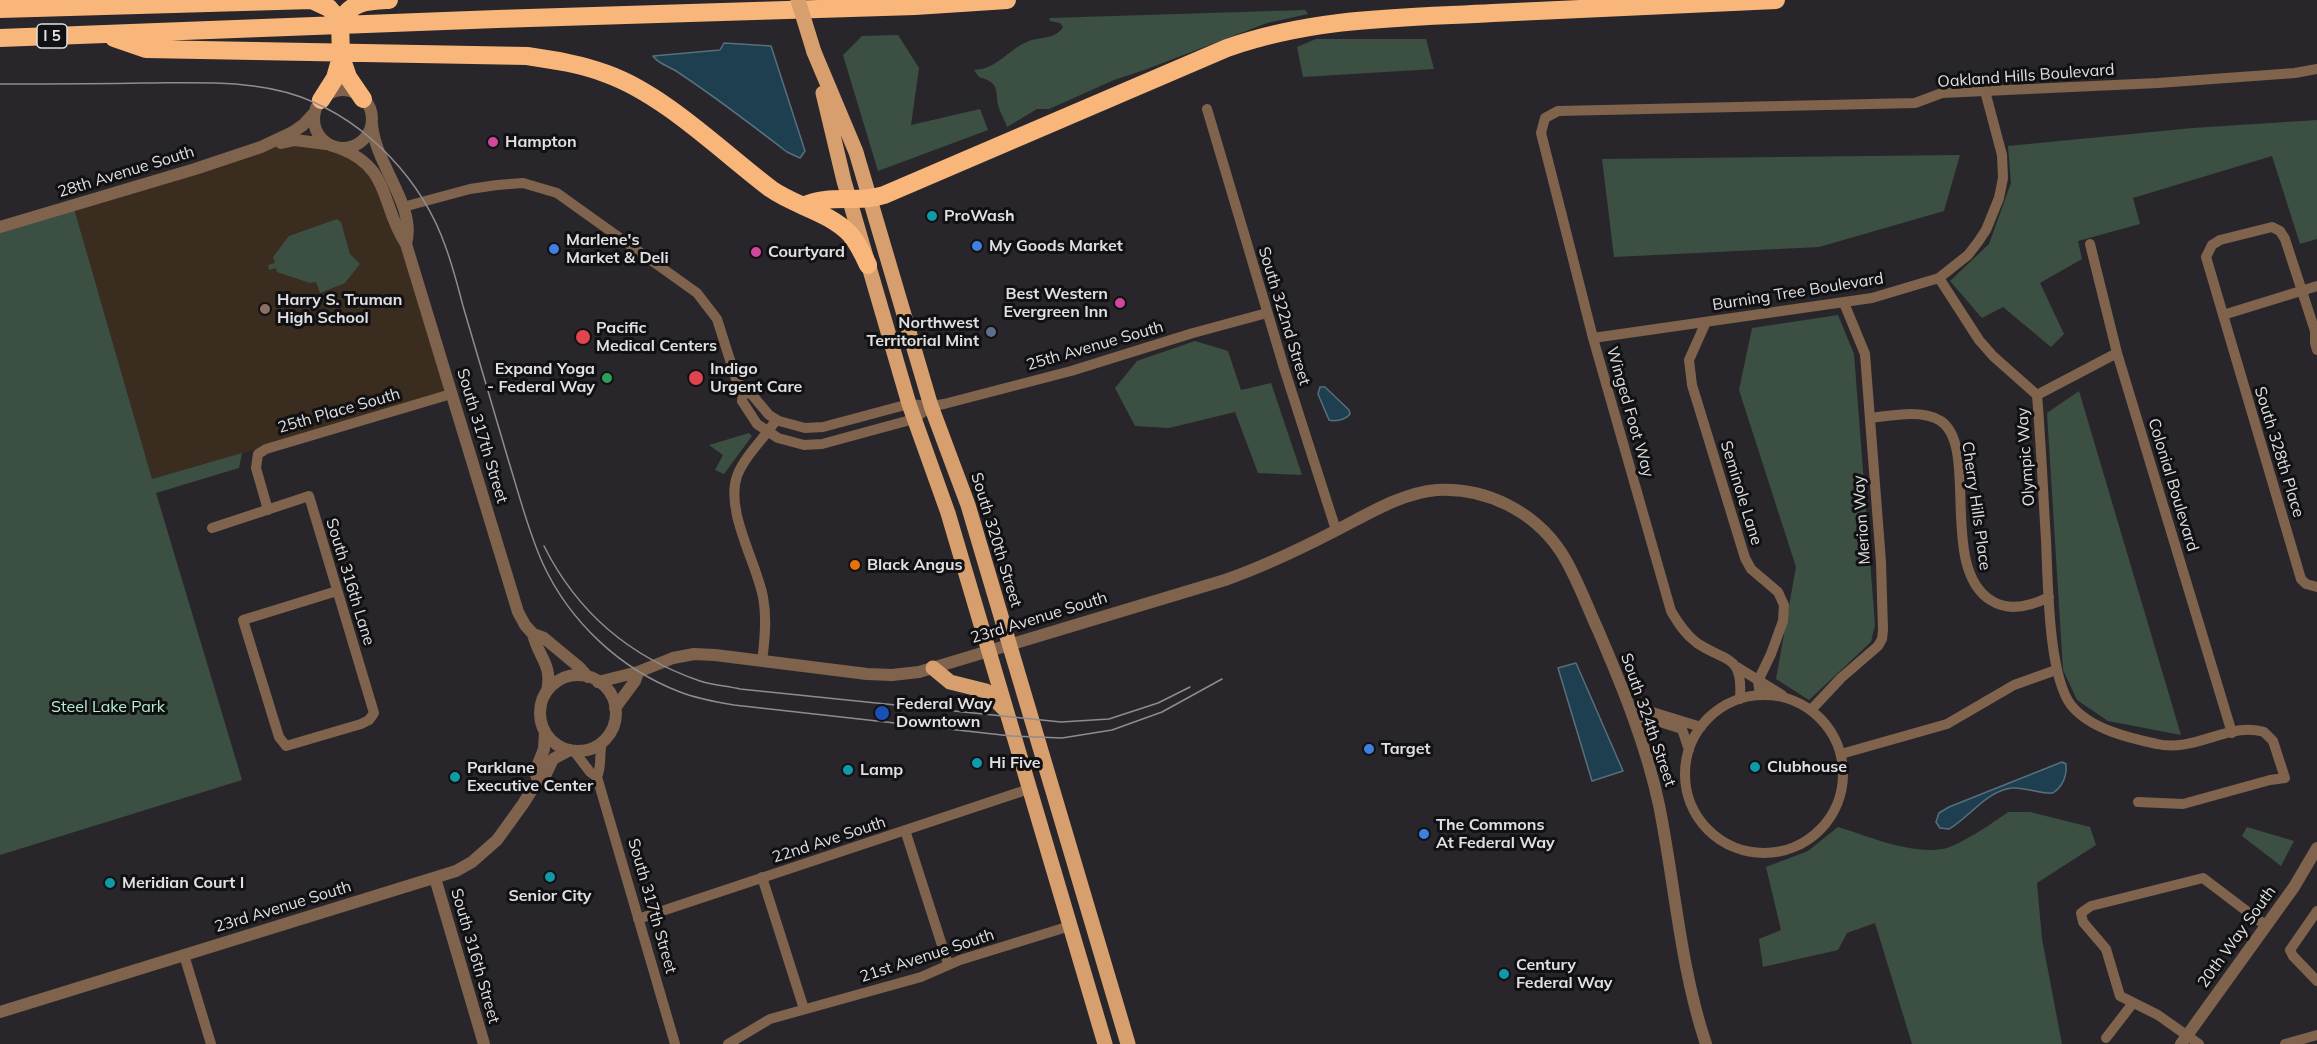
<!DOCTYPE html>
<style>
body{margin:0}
canvas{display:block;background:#28262b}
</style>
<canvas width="2317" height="1044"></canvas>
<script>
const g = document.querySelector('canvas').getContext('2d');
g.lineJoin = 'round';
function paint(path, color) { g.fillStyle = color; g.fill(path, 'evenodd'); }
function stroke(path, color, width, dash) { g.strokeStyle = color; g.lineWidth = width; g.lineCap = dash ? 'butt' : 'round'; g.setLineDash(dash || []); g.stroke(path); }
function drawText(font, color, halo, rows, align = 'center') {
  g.font = font + ' Mulish,sans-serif'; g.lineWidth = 6; g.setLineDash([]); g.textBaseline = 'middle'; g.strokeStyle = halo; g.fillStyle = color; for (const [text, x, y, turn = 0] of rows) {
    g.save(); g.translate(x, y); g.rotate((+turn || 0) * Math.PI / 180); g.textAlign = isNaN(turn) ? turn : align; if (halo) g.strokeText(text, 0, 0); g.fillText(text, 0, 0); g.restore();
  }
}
paint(new Path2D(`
 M327,144L369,164L393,197L451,394L152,479L73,205L261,147Z`), '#3a2c1f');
paint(new Path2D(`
 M1305,10L1308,14L1267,23L1147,69L1114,80L1049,109H1037L1007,127C1005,121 1001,114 999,108C994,92 1002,83 979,77L974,70C998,69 1008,49 1029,41C1040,37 1056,39 1063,27L1060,23L1050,21L1049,18Z
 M898,35L919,68L911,125L980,109L988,130L878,171L843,55L862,36Z
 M1316,39H1426L1434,69L1303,77L1297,47Z
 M2317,120V239L2300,244L2272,156L2133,198L2140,224L2078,241L2082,259L2040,283L2064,334L2051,347L2003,307L1982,318L1950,281L1989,244L2011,183L2008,146L2193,128Z
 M1960,155L1944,211L1819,247L1614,257L1602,159Z
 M73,205L152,479L242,453L239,468L156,493L242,780L0,855V227Z
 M337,219L341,222L350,254L360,264L345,283L320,293L316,282L310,283L277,272L276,268L269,270L268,265L275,263L273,257L289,236Z
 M1838,315L1854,354L1875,625L1871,642L1809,700L1776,679L1796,567L1739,390L1752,328Z
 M1195,341L1228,351L1241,390L1271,383L1302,475L1258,473L1235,412L1169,428L1135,426L1115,388L1137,361Z
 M2079,391L2181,735L2108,721L2077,700L2063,670L2047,413Z
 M749,433L752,436L724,474L715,470L723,455L709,445Z
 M2008,812H2030L2090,827L2096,845L2037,883L2042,939L2062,1044H1912L1875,923L1847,933L1838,950L1763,967L1759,939L1781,930L1766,867L1808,851L1838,827C1871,837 1908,854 1943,849C1957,847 1996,821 2008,812Z
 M2247,827L2294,841L2281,866L2242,836Z`), '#3b4f43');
const water = new Path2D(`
 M724,43L771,46L805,151L800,158L787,152C752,125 717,98 679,73C671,67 658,64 653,56L720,50Z
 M1320,387H1325L1349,410L1350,414C1345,420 1335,422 1329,420L1318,394Z
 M1576,663L1623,771L1592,781L1558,668Z
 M2062,762L2066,764C2067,777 2063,786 2053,793C2039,794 2026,787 2012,788C1986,791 1970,817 1949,829L1940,828L1936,822L1939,813L1949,807Z`);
paint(water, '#1d3f4f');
stroke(water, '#586f7b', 1.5);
stroke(new Path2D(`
 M1207,109L1284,368L1336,530
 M403,207L470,189L497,185L523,183L557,193L697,293L717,319L736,379L743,389L753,396L769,415L779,421L805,428L823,427L909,404L931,406L944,404L1071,371L1193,333L1267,313
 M2090,244L2117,353L2232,733
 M1939,278L1979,340L1993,356L2037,395C2041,443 2043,492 2046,540C2048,581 2048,675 2071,705C2090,729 2129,738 2157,744C2194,753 2231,721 2264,732L2273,741L2285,778L2270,780L2183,804L2138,802
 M2223,315L2317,286
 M1706,322L1689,360L1692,385L1745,558L1751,569L1778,592L1784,605L1783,621L1771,654L1758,681L1760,695
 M1593,338L1872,298L1939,278L1968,255L1978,242L1986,230L1999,198L2003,178L2002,155L1985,91
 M2317,350L2315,343V331L2285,239L2280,231L2272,227L2220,240L2212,245L2206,257L2301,579L2306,584L2317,587
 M743,389L742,401L757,424L778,438L804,445L822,444L914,419L931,406
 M2037,395L2117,353
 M1870,418C1890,416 1920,409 1939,420C1981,443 1937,569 1992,601C2010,612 2031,606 2049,597
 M268,510L256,468L258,454L266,449L451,394
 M212,528L309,496L374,713L369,720L361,724L286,746L279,737L243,620L337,591
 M762,661C765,639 767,618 763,597C756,561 725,511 737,476C745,455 764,439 776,420
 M1737,667L1782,695
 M1685 774a79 79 0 1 1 158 0a79 79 0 1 1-158 0Z
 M1740,699C1743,654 1727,663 1697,643C1685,634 1678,623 1671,611L1593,338L1541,133L1545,118L1558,111L1915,103L1942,93L2158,83L2295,73L2317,69
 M1811,710L1841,678L1878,646L1882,639L1883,630L1881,562L1865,354L1844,303
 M1631,711H1649L1701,727
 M1635,722L1657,721L1682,729L1689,750
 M602,742C599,754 602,766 597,777L675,1044
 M574,751L590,772L597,777
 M1841,754L1947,724L2014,685L2056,670
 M905,830L948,964
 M762,877L804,1009
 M2317,911L2290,950L2293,956L2317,981
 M638,919L1029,789
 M184,955L211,1044
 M2106,1038L2133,1003
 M728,1044L770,1019L921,977L960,960L1070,926
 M2199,1044L2158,1015L2120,996L2106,949L2083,922L2081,913L2091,906L2203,878L2265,925
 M2285,1044L2317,1035`), '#7f634d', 10);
stroke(new Path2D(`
 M314 119a29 29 0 1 1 58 0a29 29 0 1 1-58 0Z
 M372,124C375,165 417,206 406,244
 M281,143L295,140L326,144
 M339,148C392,168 380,205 406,244L518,612L525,625L533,634L544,638L579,667L588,677
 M0,227L195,169L261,147L293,132L303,125L315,112
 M533,634C538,657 553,664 547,691
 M540 713a38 38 0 1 1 76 0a38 38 0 1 1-76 0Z
 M598,682L638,672L673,658L694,654L715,655L867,674L892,675L919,672L1225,580C1262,567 1298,550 1333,532C1365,516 1400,493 1437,490C1485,487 1534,511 1561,552C1576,575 1586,604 1598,630C1622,686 1646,744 1659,805C1675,884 1680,967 1706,1044
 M615,708L635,681L638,672
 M538,780L535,772L544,749L545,732
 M435,878L484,1044
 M0,1012L456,871L472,862L497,840L523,804L538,780L545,776L553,759L570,750
 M2181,1044L2294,887L2317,848`), '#7f634d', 12);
stroke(new Path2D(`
 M814,52L856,152L931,406L968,505L1128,1044
 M823,93L844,181L909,404L948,513L1105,1044
 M933,668L950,682L986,691L1004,709`), '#d79e6e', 15);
stroke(new Path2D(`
 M0,9L312,0L329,8L340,21
 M340,21C352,1 368,1 389,0
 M0,38L497,19L915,6L1007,0
 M114,38L146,49L527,56C554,60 581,64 607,74C665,95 722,152 771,189C795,206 829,212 850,234C858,243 863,254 868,265
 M341,57L348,77L363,99
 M321,100L335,78L341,57
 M803,206C830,193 857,204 884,195L1227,48C1316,17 1401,18 1493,13C1587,9 1681,4 1776,0`), '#f9b67b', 18);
stroke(new Path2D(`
 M0,84C48,84 96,84 143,83C196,83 251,79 301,97C368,122 423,181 446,248C453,267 458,287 463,306C478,357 493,408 508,459C519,494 528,531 543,564C570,622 620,669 680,692C698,699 716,702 734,705L1011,736L1062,738L1112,730L1162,712L1222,679
 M544,546C577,612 630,657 700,681C712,685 727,686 740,689L1061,722L1109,719L1158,703L1190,687`), '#8e8c90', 1.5);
stroke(new Path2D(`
 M798,0L814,52`), '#d79e6e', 15);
stroke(new Path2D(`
 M340,21L341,57`), '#f9b67b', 18);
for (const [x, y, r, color] of [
 [493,142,6,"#d1479c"],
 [932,216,6,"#0f9aa8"],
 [977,246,6,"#3f7fe0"],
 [554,249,6,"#3f7fe0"],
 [756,252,6,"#d1479c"],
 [1120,303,6,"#d1479c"],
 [265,309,6,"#8d6e63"],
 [991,332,6,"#5c6f8a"],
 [583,337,8,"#e0444e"],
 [607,378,6,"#2e9e5b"],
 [696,378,8,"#e0444e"],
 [855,565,6,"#e8710a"],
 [882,713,8,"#1a4fb4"],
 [1369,749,6,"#3f7fe0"],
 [977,763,6,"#0f9aa8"],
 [1755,767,6,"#0f9aa8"],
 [848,770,6,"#0f9aa8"],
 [455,777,6,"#0f9aa8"],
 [1424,834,6,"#3f7fe0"],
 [550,877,6,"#0f9aa8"],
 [110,883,6,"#0f9aa8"],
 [1504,974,6,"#0f9aa8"]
]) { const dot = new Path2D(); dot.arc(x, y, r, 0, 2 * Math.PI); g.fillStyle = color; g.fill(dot); stroke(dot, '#111012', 2); }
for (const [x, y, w] of [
 [52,36,30]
]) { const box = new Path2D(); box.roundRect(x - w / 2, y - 12, w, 24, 4.5); g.fillStyle = '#111012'; g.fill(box); stroke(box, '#e0dfe2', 1.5); }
drawText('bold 15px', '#e0dfe2', null, [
 ["I 5",52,36]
]);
drawText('16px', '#e0dfe2', '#111012', [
 ["Oakland Hills Boulevard",2026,76,-4],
 ["28th Avenue South",126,172,-17],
 ["Burning Tree Boulevard",1798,292,-9],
 ["South 322nd Street",1284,316,73],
 ["25th Avenue South",1095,346,-16],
 ["25th Place South",339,411,-16],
 ["Winged Foot Way",1630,412,74],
 ["South 317th Street",482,436,73],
 ["South 328th Place",2279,452,73],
 ["Olympic Way",2026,457,-94],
 ["Colonial Boulevard",2173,485,73],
 ["Seminole Lane",1741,493,73],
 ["Cherry Hills Place",1976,506,82],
 ["Merion Way",1862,520,-94],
 ["South 320th Street",996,540,73],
 ["South 316th Lane",350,582,73],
 ["23rd Avenue South",1039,618,-17],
 ["South 324th Street",1648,720,71],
 ["22nd Ave South",829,840,-18],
 ["South 317th Street",652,906,74],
 ["23rd Avenue South",283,907,-17],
 ["20th Way South",2237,937,-54],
 ["South 316th Street",475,956,74],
 ["21st Avenue South",927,956,-18]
]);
drawText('bold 16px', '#e0dfe2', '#111012', [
 ["Hampton",505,142],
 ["ProWash",944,216],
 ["Marlene's",566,240],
 ["Market & Deli",566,258],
 ["My Goods Market",989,246],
 ["Courtyard",768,252],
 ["Best Western",1108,294,"right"],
 ["Evergreen Inn",1108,312,"right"],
 ["Harry S. Truman",277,300],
 ["High School",277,318],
 ["Northwest",979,323,"right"],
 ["Territorial Mint",979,341,"right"],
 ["Pacific",596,328],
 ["Medical Centers",596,346],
 ["Expand Yoga",595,369,"right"],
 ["- Federal Way",595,387,"right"],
 ["Indigo",710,369],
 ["Urgent Care",710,387],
 ["Black Angus",867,565],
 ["Federal Way",896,704],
 ["Downtown",896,722],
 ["Target",1381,749],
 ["Hi Five",989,763],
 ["Clubhouse",1767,767],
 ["Parklane",467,768],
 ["Executive Center",467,786],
 ["Lamp",860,770],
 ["The Commons",1436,825],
 ["At Federal Way",1436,843],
 ["Meridian Court I",122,883],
 ["Senior City",550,896,"center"],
 ["Century",1516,965],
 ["Federal Way",1516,983]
], 'left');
drawText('16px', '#b6f2ce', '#111012', [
 ["Steel Lake Park",108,707]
]);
</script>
